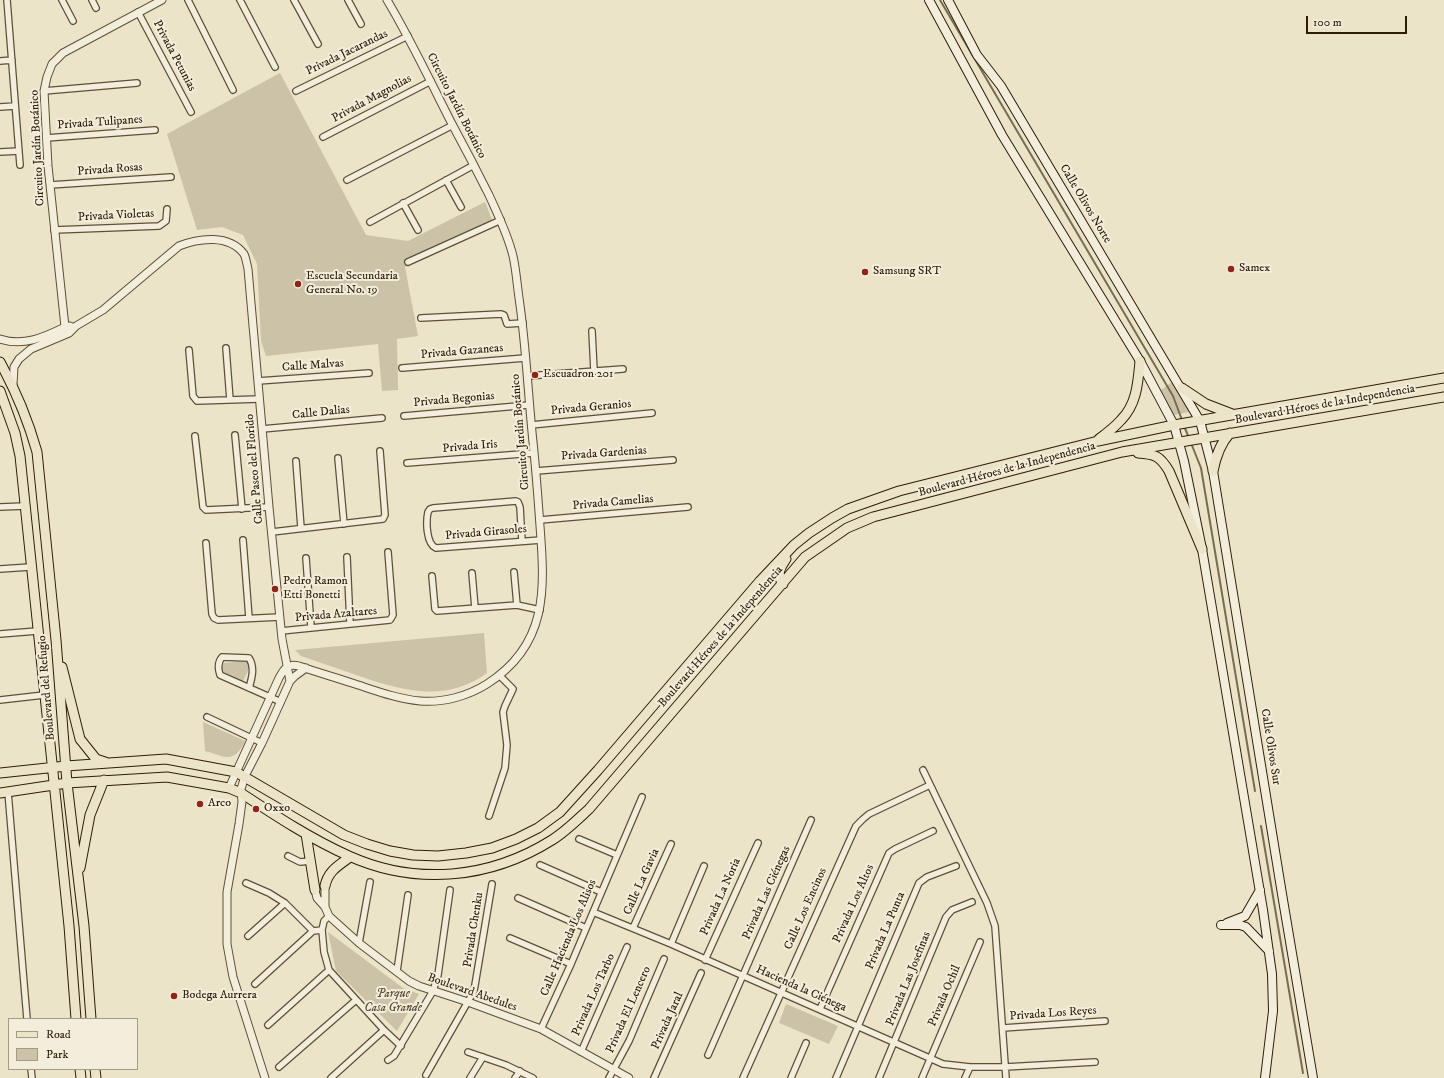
<!DOCTYPE html>
<meta charset="utf-8">
<style>
body{margin:0}
#map{position:relative;width:1444px;height:1078px;overflow:hidden;background:#ece4c8;font-family:"IM FELL DW Pica",serif}
canvas{display:block}
.legend{position:absolute;left:8px;top:1018px;width:130px;height:52px;box-sizing:border-box;background:#f3eddb;border:1px solid #a49a86;margin:0;padding:5px 7px;list-style:none;font-size:12px;color:#2e1d07}
.legend li{display:flex;align-items:center;gap:8px;height:20px}
.legend b{width:20px;border:1px solid #a49a86}
.scale{position:absolute;left:1306px;top:16px;width:101px;height:18px;box-sizing:border-box;border:2px solid #2e1d07;border-top:0;padding-left:5px;font-size:12px;line-height:14px;white-space:nowrap;color:#2e1d07;-webkit-text-stroke:3px #f3eddb;paint-order:stroke}
</style>
<div id="map">
<canvas width="1444" height="1078"></canvas>
<ul class="legend">
<li><b style="height:5px;background:#ece4c8"></b>Road</li>
<li><b style="height:11px;background:#ccc2a7"></b>Park</li>
</ul>
<div class="scale">100 m</div>
</div>
<script>
const g = document.querySelector('canvas').getContext('2d');
g.lineJoin = 'round';
function paint(path, color) { g.fillStyle = color; g.fill(path, 'evenodd'); }
function stroke(path, color, width, dash) { g.strokeStyle = color; g.lineWidth = width; g.lineCap = dash ? 'butt' : 'round'; g.setLineDash(dash || []); g.stroke(path); }
function drawText(font, color, halo, rows, align = 'center') {
  g.font = font + ' "IM FELL DW Pica",serif'; g.lineWidth = 4; g.setLineDash([]); g.textBaseline = 'middle'; g.strokeStyle = halo; g.fillStyle = color; for (const [text, x, y, turn = 0] of rows) {
    g.save(); g.translate(x, y); g.rotate((+turn || 0) * Math.PI / 180); g.textAlign = isNaN(turn) ? turn : align; if (halo) g.strokeText(text, 0, 0); g.fillText(text, 0, 0); g.restore();
  }
}
paint(new Path2D(`
 M280,73L366,235L408,241L485,202L493,222L405,267L418,336L397,339L398,390L382,391L378,344L266,356L261,341L257,264L243,235L222,227L197,230L167,134Z
 M1173,381L1189,412L1174,415L1161,390Z
 M484,633L487,673C446,703 403,691 359,676C340,669 320,663 301,656L295,650Z
 M248,661V671L243,681L224,672L221,670L223,663Z
 M203,722L245,741C234,764 226,757 205,751Z
 M328,932L403,988L419,994L397,1031L336,971Z
 M786,1004L838,1026L829,1044L779,1023Z`), '#ccc2a7');
stroke(new Path2D(`
 M940,0L1173,396L1182,420
 M1184,426L1189,438
 M1191,443L1201,468L1255,791
 M1261,826L1303,1073`), '#796c53', 2);
const minor = new Path2D(`
 M7,0L20,165
 M62,0L73,21
 M92,0L96,8
 M188,0L233,90
 M240,0L275,67
 M294,0L318,44
 M348,0L361,24
 M138,12L191,112
 M0,61L12,60
 M44,91L137,83
 M296,91L408,36
 M0,107L15,106
 M323,137L431,81
 M46,138L155,130
 M0,152L19,151
 M347,180L453,125
 M446,180L461,207
 M50,185L171,177
 M403,203L418,230
 M370,222L474,165
 M54,230L159,226L166,221L167,209
 M408,262L501,220
 M421,318L501,314L504,315L507,324L523,323
 M592,331L594,371
 M226,348L230,400
 M189,350L193,396L197,401L259,399
 M402,368L525,358
 M527,376L623,369
 M258,381L369,373
 M404,416L529,405
 M531,425L652,413
 M262,429L382,418
 M235,435L242,509
 M195,436L203,507L206,510L269,507
 M338,458L344,524
 M296,461L301,528
 M407,463L534,453
 M536,471L673,460
 M0,507L25,506
 M540,520L688,507
 M272,532L383,519L385,515L380,451
 M243,540L249,618
 M522,541L520,507L518,502L516,501L433,508L430,509L428,512C426,521 426,544 436,548L541,540
 M206,543L212,614L214,618L218,620L280,617
 M347,557L350,624
 M306,558L311,627
 M0,569L30,567
 M514,572L517,605
 M472,573L475,608
 M432,576L435,609L437,611L517,605L540,610
 M281,631L390,620L393,615L388,552
 M0,634L37,631
 M249,688C252,678 255,667 249,658L222,657C217,663 218,669 220,675L281,702
 M0,700L44,695
 M207,717L262,743
 M923,770L987,903L995,926L1006,1078
 M8,792L27,1019
 M489,816L505,768L507,745L503,712L505,706L513,689L500,676
 M579,839L617,855
 M288,856L300,862L311,861
 M540,865L601,892
 M246,883L269,893L285,903L313,931
 M518,898L586,928
 M593,912L671,944L943,1064L970,1067H1005L1095,1062
 M329,916L324,921L322,930L324,952L329,970L384,1030L401,1046
 M633,928L671,844
 M248,936L285,903
 M510,938L571,964
 M359,943L370,882
 M671,944L704,866
 M705,960L758,843
 M397,971L408,895
 M255,984L313,931L322,930
 M820,1009L889,853L895,849L933,831
 M268,1025L329,970
 M1003,1028L1105,1021
 M541,1029L571,964L642,797
 M468,1052L506,1065L533,1078
 M581,1052L627,947
 M708,1055L811,820
 M388,1060L394,1056L433,991L438,975L450,890
 M279,1067L356,1000
 M31,1069L32,1078
 M426,1075L474,991L492,884
 M331,1078L384,1030
 M470,1078L483,1057
 M515,1078L520,1071
 M609,1078L629,1041L664,959
 M654,1078L701,973
 M743,1078L856,826L863,819L869,814L930,785
 M791,1078L806,1043
 M836,1078L919,883L927,877L956,866
 M879,1078L946,917L952,910L972,902
 M922,1078L980,942
 M965,1078L970,1067`);
const tertiary = new Path2D(`
 M69,333L65,327L48,166L44,91L47,77L52,64L63,53L162,0
 M0,339C24,347 44,337 65,327L70,326
 M13,384L14,367L19,359L31,349L69,333L76,326L103,310L179,246C199,238 229,234 244,254C246,258 247,265 248,269L269,507L282,639L290,681
 M229,788L279,678C284,669 287,663 299,666C316,672 334,677 352,683C374,690 397,699 420,701C443,703 468,696 487,684C548,645 545,590 540,526C538,498 536,470 533,442C528,394 526,345 519,298C517,284 516,269 513,256C508,235 498,215 489,195C477,171 465,148 452,124C431,83 411,40 387,0
 M315,890L317,898L325,907L329,916L359,943L409,981L419,986L468,1002L541,1029L629,1078
 M325,907V886
 M265,1078L233,977L227,944V892L239,824L242,802L241,789L245,776L262,743L290,681L295,676L306,668`);
const secondary = new Path2D(`
 M929,0L1002,135L1140,361L1174,425L1184,461L1202,549L1263,910L1272,974L1273,1011L1265,1078
 M948,0L977,55L1001,86L1200,421L1213,471L1282,894L1313,1078
 M1227,923L1245,916L1260,890
 M1221,925H1240L1246,927L1269,951`);
const primary = new Path2D(`
 M0,362C16,391 28,420 37,452L56,640L67,783L84,926L91,1019
 M1182,388L1206,404L1232,414
 M0,391L15,433L20,456L69,926L76,1019
 M1099,439C1107,433 1115,427 1121,420C1137,404 1138,382 1140,361
 M1138,453C1155,454 1160,456 1169,471L1202,549
 M1213,471C1216,456 1220,444 1230,433
 M783,584C776,574 780,568 786,559
 M62,667L80,739L96,759L105,762
 M0,773L66,766L166,759L236,772L344,835L367,844L390,851L413,855L438,856L466,853L492,848L516,839L538,828L560,812L598,770L760,581L794,545L809,533L832,518L848,509L899,491L1098,441L1174,425L1444,378
 M0,793L67,783L167,777L229,788L241,793C276,816 311,839 349,856C416,886 490,879 552,840C565,832 577,820 589,809L805,557L847,528L873,517L1122,452L1444,397
 M306,834L315,890
 M80,868L90,815L104,780
 M325,886C328,871 338,866 350,857
 M80,1069L81,1078
 M95,1069L96,1078`);
stroke(minor, '#5e4f37', 8);
stroke(tertiary, '#5e4f37', 9);
stroke(secondary, '#2e1d07', 10);
stroke(primary, '#2e1d07', 11);
stroke(minor, '#f3eddb', 5.5);
stroke(tertiary, '#f3eddb', 7);
stroke(secondary, '#f3eddb', 8);
stroke(primary, '#ece4c8', 9);
for (const [x, y, r, color] of [
 [1231,269,4,"#8f2418"],
 [865,272,4,"#8f2418"],
 [298,284,4,"#8f2418"],
 [535,375,4,"#8f2418"],
 [275,589,4,"#8f2418"],
 [200,804,4,"#8f2418"],
 [256,809,4,"#8f2418"],
 [174,996,4,"#8f2418"]
]) { const dot = new Path2D(); dot.arc(x, y, r, 0, 2 * Math.PI); g.fillStyle = color; g.fill(dot); stroke(dot, '#f3eddb', 1.5); }
drawText('12px', '#2e1d07', '#f3eddb', [
 ["Privada Jacarandas",347,53,-26],
 ["Privada Petunias",174,56,62],
 ["Privada Magnolias",372,99,-28],
 ["Circuito Jardín Botánico",456,106,63],
 ["Privada Tulipanes",100,123,-4],
 ["Circuito Jardín Botánico",38,148,-93],
 ["Privada Rosas",110,170,-4],
 ["Calle Olivos Norte",1085,204,59],
 ["Privada Violetas",116,216,-3],
 ["Privada Gazaneas",462,352,-5],
 ["Calle Malvas",313,366,-4],
 ["Privada Begonias",454,400,-5],
 ["Boulevard Héroes de la Independencia",1325,405,-10],
 ["Privada Geranios",591,408,-5],
 ["Calle Dalias",321,413,-6],
 ["Circuito Jardín Botánico",521,432,-95],
 ["Privada Iris",470,447,-5],
 ["Privada Gardenias",604,454,-4],
 ["Calle Paseo del Florido",255,469,-95],
 ["Boulevard Héroes de la Independencia",1007,470,-15],
 ["Privada Camelias",613,503,-5],
 ["Privada Girasoles",486,533,-5],
 ["Privada Azaltares",336,615,-5],
 ["Boulevard Héroes de la Independencia",721,637,-49],
 ["Boulevard del Refugio",47,688,-95],
 ["Calle Olivos Sur",1270,747,81],
 ["Calle La Gavia",642,882,-66],
 ["Privada Las Ciénegas",767,893,-66],
 ["Privada La Noria",721,897,-66],
 ["Privada Los Altos",854,904,-66],
 ["Calle Los Encinos",806,909,-66],
 ["Privada Chenku",474,930,-81],
 ["Privada La Punta",886,931,-67],
 ["Calle Hacienda Los Alisos",569,938,-67],
 ["Privada Las Josefinas",909,979,-68],
 ["Hacienda la Ciénega",801,989,24],
 ["Boulevard Abedules",472,993,19],
 ["Privada Los Tarbo",594,995,-66],
 ["Privada Ochil",945,996,-67],
 ["Privada El Lencero",629,1010,-66],
 ["Privada Los Reyes",1053,1014,-4],
 ["Privada Jaral",668,1021,-66]
]);
drawText('12px', '#2e1d07', '#f3eddb', [
 ["Samex",1239,269],
 ["Samsung SRT",873,272],
 ["Escuela Secundaria",306,277],
 ["General No. 19",306,291],
 ["Escuadron 201",543,375],
 ["Pedro Ramon",283,582],
 ["Etti Bonetti",283,596],
 ["Arco",208,804],
 ["Oxxo",264,809],
 ["Bodega Aurrera",182,996]
], 'left');
drawText('italic 12px', '#5d4f37', '#f3eddb', [
 ["Parque",393,995],
 ["Casa Grande",393,1009]
]);
</script>
